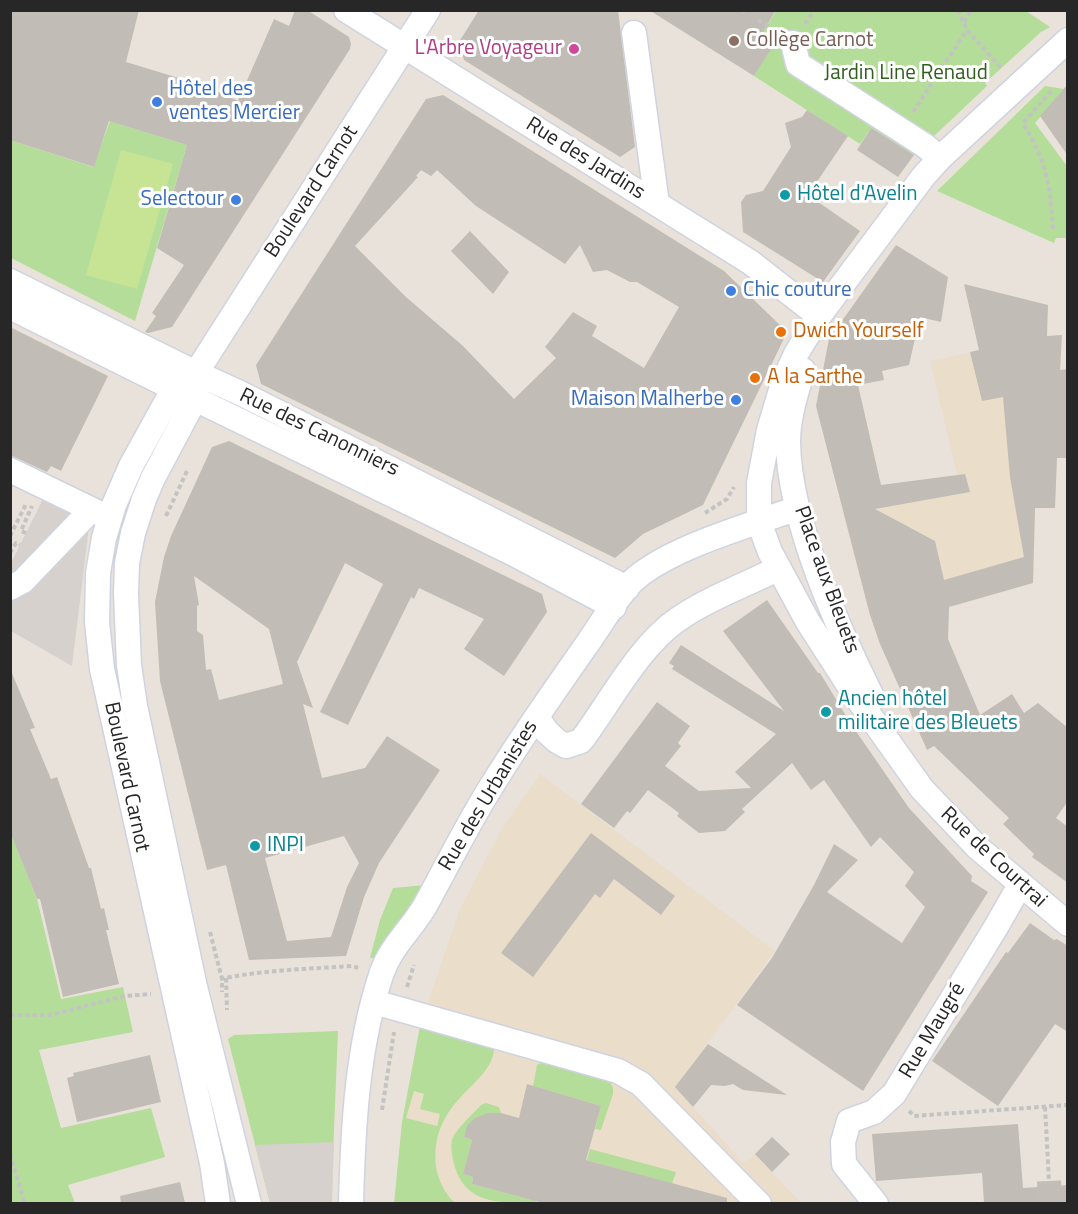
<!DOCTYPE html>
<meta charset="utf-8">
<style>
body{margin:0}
#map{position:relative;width:1078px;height:1214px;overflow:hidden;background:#e9e2da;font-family:"Titillium Web",sans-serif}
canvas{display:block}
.frame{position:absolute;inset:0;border:12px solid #272727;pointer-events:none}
</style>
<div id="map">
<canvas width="1078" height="1214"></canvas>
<div class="frame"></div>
</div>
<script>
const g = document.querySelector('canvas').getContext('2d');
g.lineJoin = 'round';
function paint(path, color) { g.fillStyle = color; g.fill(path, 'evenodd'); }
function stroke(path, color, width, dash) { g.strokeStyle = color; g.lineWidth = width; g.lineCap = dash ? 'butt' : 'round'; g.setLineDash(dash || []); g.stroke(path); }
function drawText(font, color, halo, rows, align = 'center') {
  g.font = font + ' "Titillium Web",sans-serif'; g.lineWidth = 6; g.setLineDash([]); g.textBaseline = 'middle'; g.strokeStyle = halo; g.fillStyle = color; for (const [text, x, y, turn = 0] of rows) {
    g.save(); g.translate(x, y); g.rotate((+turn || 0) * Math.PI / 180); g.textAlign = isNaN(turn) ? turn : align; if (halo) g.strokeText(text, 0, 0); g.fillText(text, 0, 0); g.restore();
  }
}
paint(new Path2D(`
 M1062,335L1055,508L1035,509L1033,583L951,607L947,590L869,613L842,510L896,498L960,487L930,361L1047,336Z
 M540,774L775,951L676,1087L743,1163L755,1154L801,1203L394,1204L402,1122L420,1026L459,911L501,830Z`), '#eadeca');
paint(new Path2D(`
 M776,11H1026L1050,27L1041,32L985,83L987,86L914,155L871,128L860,144L754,76L774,44L761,35Z
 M1045,86L1064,89L1035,123L1067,166V238H1056L1054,243L937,191Z
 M110,121L187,145L135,321L11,258L10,140L93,167Z
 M10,832L37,899L61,999L123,987L133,1032L39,1050L61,1128L151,1108L165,1157L68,1185L75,1203H11Z
 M426,885L384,944L377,958H370L380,920L393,888Z
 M420,1026L490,1045L494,1049C493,1069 472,1084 460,1098C441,1118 433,1140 436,1167C438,1180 445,1194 455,1203L394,1204L402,1122ZM414,1091L424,1094L420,1109L440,1114L437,1126L406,1118Z
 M338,1031L331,1203H270L228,1039L234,1035Z
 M544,1061L609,1079L613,1088V1094L601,1130L595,1129L601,1106L533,1086L537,1065Z
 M486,1103L499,1107L501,1113C486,1112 468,1123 464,1137L472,1140L463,1174L473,1177L472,1184L536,1201L535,1203C498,1203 463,1205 453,1160C452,1153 450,1144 453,1137C460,1125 472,1115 481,1105Z
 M590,1149L676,1172L672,1184L587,1160Z`), '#b4dd99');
paint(new Path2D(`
 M121,150L173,164L137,289L86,275Z`), '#c7e495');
paint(new Path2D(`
 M48,489L91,510L72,666L11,631L10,565Z
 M334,1142L332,1202L270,1203L255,1145Z`), '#d6d1cc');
paint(new Path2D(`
 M10,10H139L126,62L205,86L238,101L274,19L289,26L295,10H307L349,37L351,44L350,49L172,327L148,333L145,332L156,316L152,313L184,265L157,248L187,145L109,121L94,167L10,140Z
 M479,10H618L635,147L620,157L464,60L459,42Z
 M649,10H776L761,35L775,43L754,76Z
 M1068,84V156L1040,116Z
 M443,95L724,271L784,329L785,336L777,353L703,505L643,534L615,558L261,384L256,365L426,99ZM421,170L431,176L437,170L476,206L565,264L580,245L593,272L607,270L630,282H637L679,307L644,368L592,336L597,326L573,312L545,347L556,358L514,399L463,346L406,297L355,246L418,177L416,176Z
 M807,110L848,136L808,195L860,231L823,282L743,232L741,202L746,195L763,191L791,147L785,123L802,117Z
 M871,128L914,155L898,177L857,150Z
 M470,231L509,272L493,294L451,251Z
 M896,245L948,277L941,322L920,317L909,365L882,371L884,380L858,385L881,485L965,474L970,492L875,509L935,541L944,580L1024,557L1010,477L1003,397L982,401L970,352L979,350L964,284L1048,305L1047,336L1062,335L1060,370L1068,369V458H1057L1055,508H1035L1033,583L949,607L948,639L980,715L1012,694L1024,713L1038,703L1068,728V801L1056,818L1068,827V883L1032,857L1034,854L1003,824L1009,818L934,746L927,750L880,644L870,615L816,406L829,339Z
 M10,327L108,376L61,471L51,466L47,472L10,455Z
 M229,441L542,594L547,612L504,676L464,649L484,619L419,588L414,599L411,597L348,725L320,712L383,584L345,563L297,662L313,708L303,704L322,778L365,768L387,736L440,770L379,863L364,897L346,956L249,960L226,865L207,870L160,681L155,602L164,557L171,536L212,447ZM194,576L269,629L283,684L219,700L211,669L206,670L203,635L197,631V606L199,605ZM344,836L359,863L347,887L331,937L287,941L265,858Z
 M767,600L818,673H820L851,724L909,808L972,876L971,881L988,892L863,1091L737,1005L772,958L814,885L834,844L858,860L827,892L902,943L925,907L905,886L914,872L880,837L871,847L824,780L811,790L792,763L742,809L745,812L725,831L699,833L677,816L679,813L648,790L630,813L627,811L614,828L581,804L657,702L690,726L678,743L681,746L665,766L699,791L751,788L735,772L776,734L672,669L674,666L669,663L681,645L784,711L723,631Z
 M11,671L35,728L30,729L51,779L57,777L89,868H91L101,909L104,908L109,930H106L119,984L63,997L40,899H37L10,832Z
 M591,833L675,896L661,915L614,879L600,898L595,894L533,977L501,953Z
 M1030,923L1054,940L1057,939L1068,946V1032L1055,1024L998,1106L932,1061L1006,952L1008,953Z
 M708,1044L787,1095L743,1090L733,1084L725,1086L711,1085L693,1107L675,1087Z
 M150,1055L161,1102L77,1122L67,1078L74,1076L73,1073Z
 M527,1084L601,1106L586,1160L727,1198V1203H543L472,1184L473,1177L463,1174L472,1140L464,1137L467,1126L475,1118L488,1113H501L519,1118Z
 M1018,1124L1023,1188L1068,1185V1203H984L982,1173L876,1181L872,1134Z
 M772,1137L790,1154L772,1172L755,1154Z
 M180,1182L185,1203H121L120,1196Z`), '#c1bcb6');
stroke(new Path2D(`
 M1049,1181L1050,1204`), '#c2bdb6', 24, [24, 12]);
const minor = new Path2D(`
 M346,10L750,262L819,316
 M634,33L657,204
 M1068,40L940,158L923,177L819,316L796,354L784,380L769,430L759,483V522L770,552L808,622L855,695L922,789L977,847L1068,924
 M793,43L798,64L924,145L940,158
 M10,281L196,373L240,393L627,588
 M10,307L195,399L512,553L614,607
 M803,370C796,393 788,418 788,442C789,521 838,628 873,699
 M196,373L179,379L131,466L114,505L104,538L98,573L97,622L102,669L212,1163L218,1204
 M10,470L105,516
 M10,588L23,581L91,510
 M537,717L547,732L557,741L566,746L581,741C609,704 639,646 677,620C708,598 746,585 779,568
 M374,1002L618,1071L641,1084L759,1204
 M249,1204L195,987L135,706L129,665L126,594L127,563L133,533L144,499L153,478L195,399L196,373L428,10
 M351,1204C353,1127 357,1048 381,975C390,947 411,930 425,906C447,866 467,825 491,787C520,739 553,693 585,647C599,628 619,592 636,578C674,546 751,525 798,508
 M876,1204L844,1164L843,1142L849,1121L874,1112L894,1094L996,927L1020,885`);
stroke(minor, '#cfd3e0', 27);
stroke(new Path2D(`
 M742,10L745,13
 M958,10L967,30L1002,69
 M758,20L775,31
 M964,22L971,10
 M805,24L814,10
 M913,112L967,30
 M1053,229C1050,183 1047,163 1023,123L1053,89
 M705,513L727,499L734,487
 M166,516L187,471
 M26,533L21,531L32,506
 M10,536L26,504
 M10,553L16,543L20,545
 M210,932L222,979V992
 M226,978L227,1010
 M220,979C263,970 307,969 352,966L358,968
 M407,987L414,965
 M10,1015H50L125,996L151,994
 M1045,1107L1049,1181
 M382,1110L394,1032
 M909,1111L914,1116L1068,1105
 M10,1154L25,1204`), '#c3c3c3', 4, [4.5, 3]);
stroke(minor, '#fff', 24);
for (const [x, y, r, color] of [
 [734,41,6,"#8d6e63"],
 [574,49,6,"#d1479c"],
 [157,102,6,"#3f7fe0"],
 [785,195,6,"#0f9aa8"],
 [236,200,6,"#3f7fe0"],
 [731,291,6,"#3f7fe0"],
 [781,332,6,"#e8710a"],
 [755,378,6,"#e8710a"],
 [736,400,6,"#3f7fe0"],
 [826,712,6,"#0f9aa8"],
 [255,846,6,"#0f9aa8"]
]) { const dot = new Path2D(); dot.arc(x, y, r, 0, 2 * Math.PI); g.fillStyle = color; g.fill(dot); stroke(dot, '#fff', 2); }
drawText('21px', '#785e54', '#fff', [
 ["Collège Carnot",746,41]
], 'left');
drawText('21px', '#b23c85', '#fff', [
 ["L'Arbre Voyageur",562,49]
], 'right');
drawText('21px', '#2f5e1d', '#fff', [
 ["Jardin Line Renaud",906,74]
]);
drawText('21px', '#366cbe', '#fff', [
 ["Hôtel des",169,90],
 ["ventes Mercier",169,114],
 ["Selectour",224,200,"right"],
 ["Chic couture",743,291],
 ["Maison Malherbe",724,400,"right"]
], 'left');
drawText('21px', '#272727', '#fff', [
 ["Rue des Jardins",585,159,32],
 ["Boulevard Carnot",312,192,-57],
 ["Rue des Canonniers",319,433,26],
 ["Place aux Bleuets",826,580,70],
 ["Boulevard Carnot",126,777,78],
 ["Rue des Urbanistes",489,796,-59],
 ["Rue de Courtrai",993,858,43],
 ["Rue Maugré",933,1031,-59]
]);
drawText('21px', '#0d838f', '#fff', [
 ["Hôtel d'Avelin",797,195],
 ["Ancien hôtel",838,700],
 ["militaire des Bleuets",838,724],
 ["INPI",267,846]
], 'left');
drawText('21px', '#c56008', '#fff', [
 ["Dwich Yourself",793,332],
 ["A la Sarthe",767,378]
], 'left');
</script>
